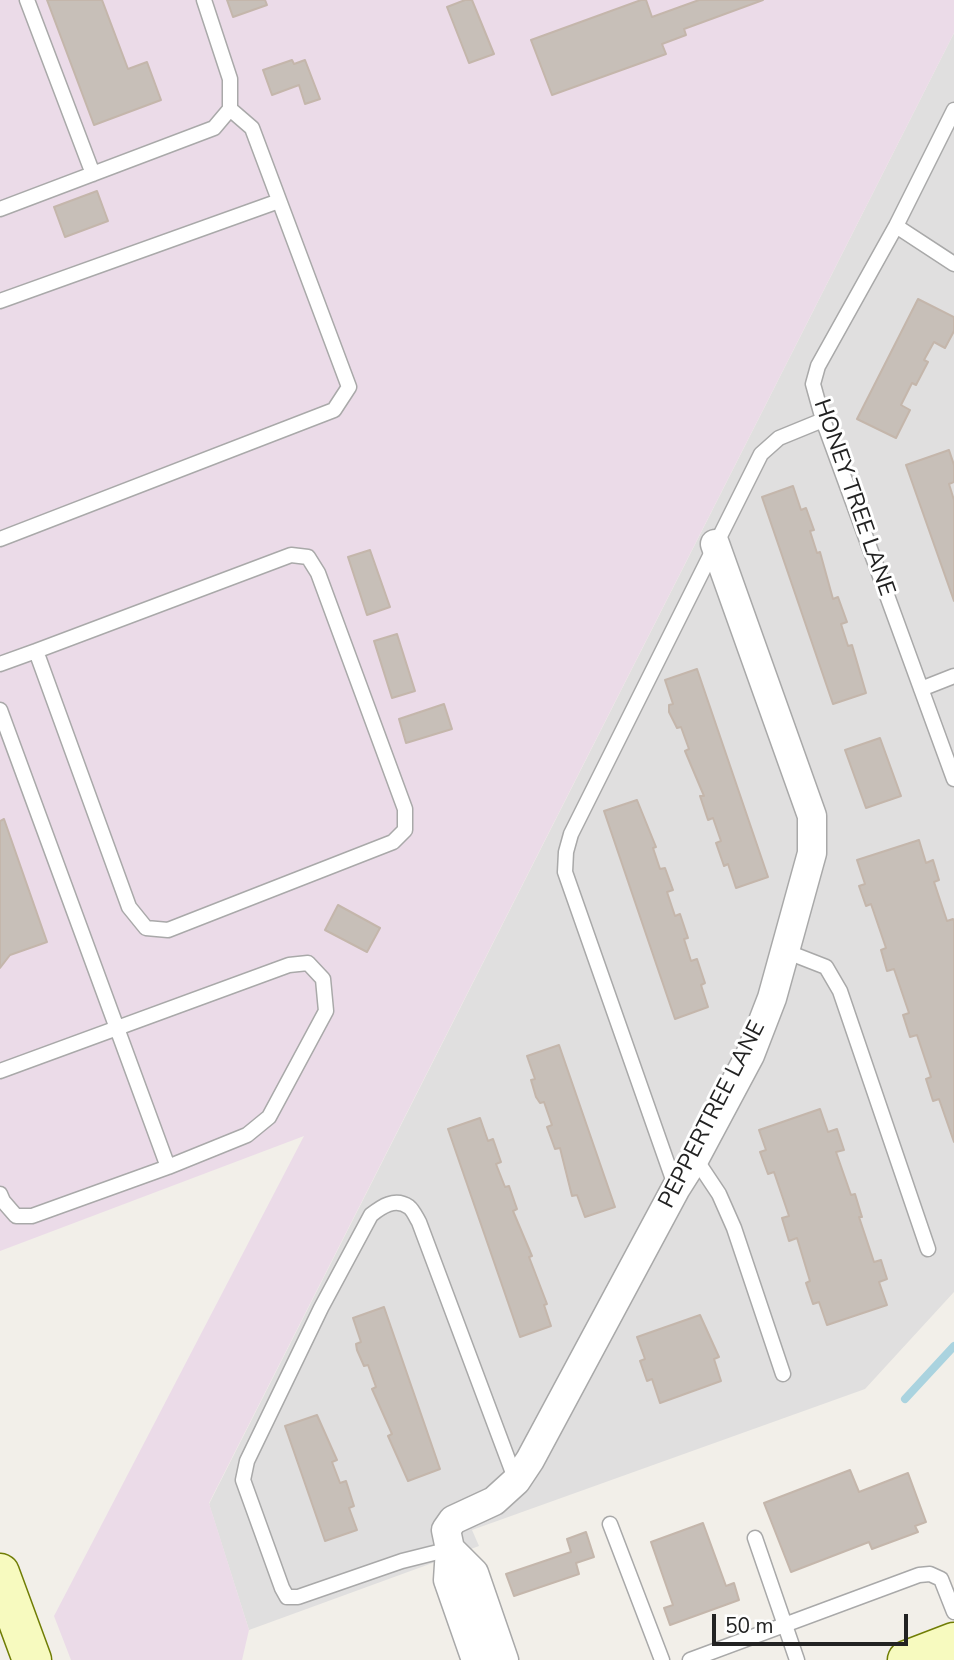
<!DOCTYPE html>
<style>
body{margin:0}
#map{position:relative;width:954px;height:1660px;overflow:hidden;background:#f2efe9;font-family:"Nunito Sans",sans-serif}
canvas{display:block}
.scale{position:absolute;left:712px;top:1614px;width:196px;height:32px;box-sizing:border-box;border:4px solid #222;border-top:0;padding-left:9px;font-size:21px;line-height:24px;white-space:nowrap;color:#222;-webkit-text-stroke:5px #fff;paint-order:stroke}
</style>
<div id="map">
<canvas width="954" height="1660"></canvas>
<div class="scale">50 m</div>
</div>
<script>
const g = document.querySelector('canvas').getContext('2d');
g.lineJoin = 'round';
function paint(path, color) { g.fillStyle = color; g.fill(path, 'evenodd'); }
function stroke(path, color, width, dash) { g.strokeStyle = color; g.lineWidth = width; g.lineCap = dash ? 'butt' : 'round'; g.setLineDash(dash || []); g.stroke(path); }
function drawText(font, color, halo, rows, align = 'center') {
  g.font = font + ' "Nunito Sans",sans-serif'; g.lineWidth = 6; g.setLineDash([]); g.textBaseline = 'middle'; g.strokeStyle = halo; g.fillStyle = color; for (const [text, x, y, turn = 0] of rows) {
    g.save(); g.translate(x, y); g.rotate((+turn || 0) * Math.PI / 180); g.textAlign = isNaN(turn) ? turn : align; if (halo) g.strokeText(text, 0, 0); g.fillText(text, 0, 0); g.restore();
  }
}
paint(new Path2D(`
 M954,33V1292L865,1389L472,1530L479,1546L249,1630L209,1504Z`), '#e0dfdf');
paint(new Path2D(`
 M0,0H954V33L209,1503L249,1630L242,1660H71L54,1616L304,1136L0,1251Z`), '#ebdbe8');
stroke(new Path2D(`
 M905,1399L954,1346`), '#aad3df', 8);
const building = new Path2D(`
 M47,0H102L128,69L147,62L161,100L94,125Z
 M227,0H265L267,5L233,17Z
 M465,0H472L494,54L469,63L447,7Z
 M641,0H646L652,17L699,0H763L684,29L686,35L662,44L666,54L552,95L531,40Z
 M292,60L294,64L305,60L320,99L305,104L299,85L272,95L263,70Z
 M97,191L108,221L65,237L54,207Z
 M918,299L954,317V331L945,348L934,342L924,360L928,362L916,385L912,383L901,405L910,410L896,438L857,419Z
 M949,450L954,465V482L949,484L954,500V601L906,465Z
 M793,486L801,510L806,508L814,530L810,531L817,553L820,552L833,599L838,597L847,622L841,624L848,646L852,645L866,693L833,704L762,497Z
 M370,550L390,607L367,615L348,557Z
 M397,634L415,691L392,698L374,641Z
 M697,669L768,877L736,888L728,864L724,866L716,843L721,841L713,818L708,820L700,796H704L685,751L689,749L681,727L677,728L669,712V705L673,704L665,680Z
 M444,704L452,729L406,743L399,719Z
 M880,738L901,796L866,808L845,750Z
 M637,800L656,847L653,848L660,869L665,868L673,890L667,892L675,916L680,914L688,938L684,939L691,961L697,959L705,983L701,985L708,1007L675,1019L604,811Z
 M4,819L47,942L10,955L0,968V821Z
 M919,840L926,863L933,860L939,880L934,882L947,921L953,919L954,921V1142L939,1099L933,1101L926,1079L931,1077L917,1035L910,1037L903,1015L909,1013L894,969L887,971L881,950L886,948L871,904L866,906L859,886L865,884L857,860Z
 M338,905L380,928L367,952L325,930Z
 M559,1045L615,1207L585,1217L577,1195L572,1196L560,1148L555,1149L547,1127L552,1125L544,1102L540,1103L536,1097L531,1080L535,1079L527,1056Z
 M820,1109L828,1132L837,1129L844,1150L836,1152L851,1195L855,1194L862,1217H859L874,1262L881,1260L887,1279L879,1282L887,1305L827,1325L819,1302L813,1304L806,1283L810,1281L797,1238L789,1241L782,1218L789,1216L774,1172L768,1174L760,1152L766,1150L759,1130Z
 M480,1118L488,1141L493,1139L501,1162L496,1164L505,1187L509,1186L517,1209L513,1211L532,1256L529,1257L547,1304L544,1305L551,1326L520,1337L448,1129Z
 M384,1307L440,1469L408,1481L388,1436L392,1434L372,1389L376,1387L368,1365L364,1366L357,1350L356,1344L361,1342L353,1318Z
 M700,1315L719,1357L714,1359L721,1381L660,1403L652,1379L647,1381L640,1361L645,1359L637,1337Z
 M317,1415L337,1460L332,1462L340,1483L346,1481L354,1506L349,1508L357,1530L325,1541L285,1426Z
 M850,1470L859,1492L908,1473L926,1522L915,1526L918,1532L872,1549L869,1542L791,1572L764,1503Z
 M703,1523L726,1586L734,1583L739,1600L670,1625L664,1608L673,1605L651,1542Z
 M586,1532L594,1557L576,1563L579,1574L514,1596L506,1574L571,1552L567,1539Z`);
paint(building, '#c7bfb8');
stroke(building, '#c4b6ab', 2);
const lane = new Path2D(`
 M27,0L93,174
 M954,110L896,226L818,366L813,384L823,420L954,779
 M0,209L214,128L230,109V79L204,0
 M896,226L954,264
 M0,301L279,201
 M0,539L334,410L349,387L252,128L230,109
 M0,664L36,651L291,555L308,557L318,573L405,809V830L393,842L168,930L146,928L129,907L36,651
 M921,689L954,676
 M0,710L168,1167
 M785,951L826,967L840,991L928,1249
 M0,1071L289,965L308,963L323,979L326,1011L269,1117L247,1135L168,1167L32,1216H16L3,1201L0,1194
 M695,1158L719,1194L734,1228L783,1374
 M676,1188L565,872L566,852L571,834L761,454L779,438L823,420
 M610,1524L662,1660
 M755,1538L797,1660
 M450,1549L402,1561L298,1597H287L282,1588L243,1480L247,1461L321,1308L371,1215C381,1207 395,1197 409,1207C413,1210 416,1217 419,1222L516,1481
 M690,1660L919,1575L930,1574L941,1579L954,1612`);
const street = new Path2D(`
 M450,1549L474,1573L504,1660
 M476,1660L448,1580L450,1549L446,1530L453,1520L494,1501L516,1481L530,1460L676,1188L695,1158L750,1055L772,998L812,853V816L715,544`);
const secondary = new Path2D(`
 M0,1573L32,1660
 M907,1660L954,1642`);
stroke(lane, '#a9a9a9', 17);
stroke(street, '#a9a9a9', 31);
stroke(secondary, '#707d05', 41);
stroke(lane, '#fff', 14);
stroke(street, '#fff', 28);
stroke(secondary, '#f7fabf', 38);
drawText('23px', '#222', '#fff', [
 ["HONEY TREE LANE",853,498,71],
 ["PEPPERTREE LANE",713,1115,-63]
]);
</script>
